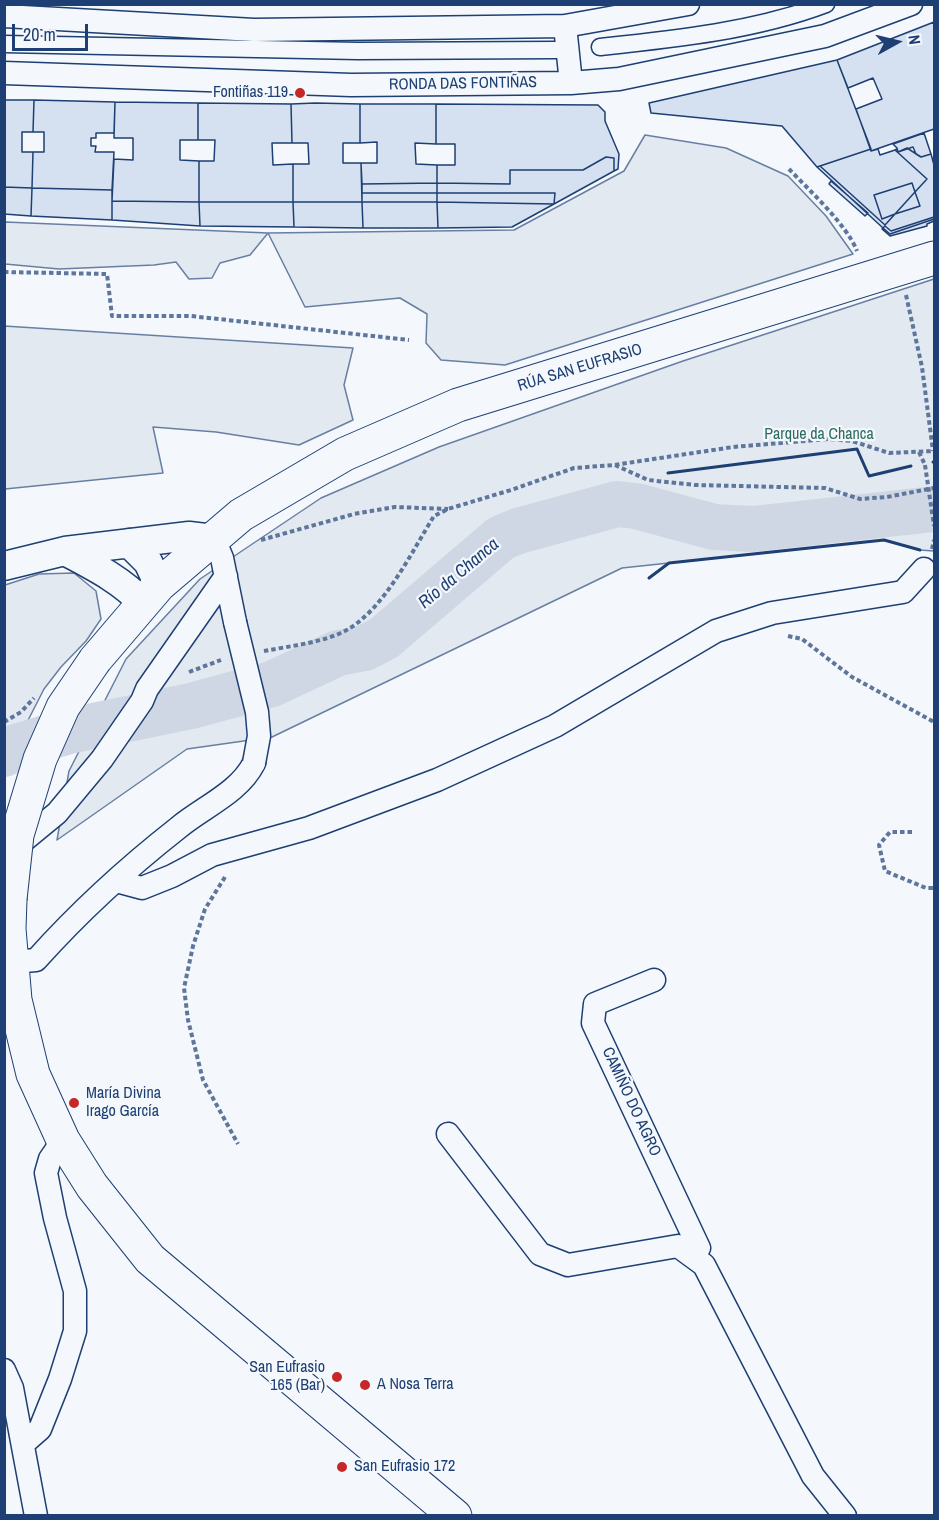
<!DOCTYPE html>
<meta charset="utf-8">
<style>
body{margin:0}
#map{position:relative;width:939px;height:1520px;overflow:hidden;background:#f4f7fb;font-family:"Archivo Narrow",sans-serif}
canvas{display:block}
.frame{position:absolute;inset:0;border:6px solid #1d3f73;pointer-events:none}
.north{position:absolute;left:867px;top:12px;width:60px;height:60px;-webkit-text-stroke:4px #f4f7fb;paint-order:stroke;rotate:82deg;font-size:16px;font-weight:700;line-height:24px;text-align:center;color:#1d3f73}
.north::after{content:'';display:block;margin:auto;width:21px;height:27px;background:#1d3f73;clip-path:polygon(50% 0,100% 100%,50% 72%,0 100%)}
.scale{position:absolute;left:12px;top:24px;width:76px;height:27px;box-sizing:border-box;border:3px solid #1d3f73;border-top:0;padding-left:8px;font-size:18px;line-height:21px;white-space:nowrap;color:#1d3f73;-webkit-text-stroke:4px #f4f7fb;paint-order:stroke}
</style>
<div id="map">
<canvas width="939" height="1520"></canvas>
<div class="frame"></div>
<div class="north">N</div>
<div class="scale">20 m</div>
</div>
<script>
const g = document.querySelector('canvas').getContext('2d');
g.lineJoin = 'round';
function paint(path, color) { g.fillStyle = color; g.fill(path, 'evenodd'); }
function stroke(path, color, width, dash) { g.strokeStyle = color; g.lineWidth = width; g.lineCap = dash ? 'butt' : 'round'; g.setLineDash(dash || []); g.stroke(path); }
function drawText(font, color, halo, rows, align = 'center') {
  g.font = font + ' "Archivo Narrow",sans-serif'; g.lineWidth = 4.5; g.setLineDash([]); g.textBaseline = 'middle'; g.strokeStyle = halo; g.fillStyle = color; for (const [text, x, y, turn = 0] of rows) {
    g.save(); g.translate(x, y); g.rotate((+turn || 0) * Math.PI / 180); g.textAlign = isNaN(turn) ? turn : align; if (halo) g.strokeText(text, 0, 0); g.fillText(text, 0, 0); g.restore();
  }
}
const green = new Path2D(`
 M645,135L726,148L788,176L826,216L853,254L505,365L441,360L426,343L427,314L400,298L305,307L268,233L250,255L220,263L212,278L189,279L176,262L154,265L59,269L5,264V222L268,233L514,230L624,171Z
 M934,279V551L920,550L884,540L622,568L272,737L187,749L57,840L69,771L126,659L200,579L321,498L439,447L683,361Z
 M4,326L353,348L344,385L353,420L299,445L216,432L153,427L163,473L5,489Z
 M74,573L96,591L101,619L86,641L61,667L44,689L21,734L5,743V585L39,574Z`);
paint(green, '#e3e9f0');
stroke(green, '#687fa3', 1.5);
stroke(new Path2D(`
 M4,754L16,747L69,731L191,706L272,684L338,653L365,648L384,638L501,538L518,531L617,504L636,506L714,527L753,529L934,509`), '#cfd7e4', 46);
const building = new Path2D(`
 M934,22V129L871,151L856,109L882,99L873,78L848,88L837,60Z
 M837,60L871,149L817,167L782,126L651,113L649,103Z
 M4,100H34L33,132H22V152H33L32,188L4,187Z
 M34,100L115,102L114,133H96V138H91V146H96L95,152H114L112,190L32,188L33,152H44V132H33Z
 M115,102L198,103V140H180V160L199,161V202L112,201L114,159L133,160V138H114Z
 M198,103L291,104L292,143H272L273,165L293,164V202H199V161H214L215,140H198Z
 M315,103L360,104V143H343V163H361L362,202H293V164H309L308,143H292L291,104Z
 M360,104H436V144L415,143L416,164L437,165V183L362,184L361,163H377V142L360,143Z
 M436,104L598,105L605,112V121L619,154L618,169L614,171V158L606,157L583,170H510V184L437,183V165H455V144H436Z
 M924,133L931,154L921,157L916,154L913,147L898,152L897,148L893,144Z
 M907,148L921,157L931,154L934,165V217L891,231L885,226L883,228L817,167L820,166L885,225L895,214L920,206L915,192L927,179L895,150L897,149L898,152Z
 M871,149V151L878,149L880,155L895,150L927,179L915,192L912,183L874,195L882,219L895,214L885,225L820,166Z
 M606,157L614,158V171L554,204L555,193H437V183L510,184V170H583Z
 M831,181L868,213L865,216L829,184Z
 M437,183V193H362V184Z
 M912,183L915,192L895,214L882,219L874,195Z
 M4,187L32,188L31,216L4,214Z
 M32,188L112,190V220L31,216Z
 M915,192L920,206L895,214Z
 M362,193H437V202H362Z
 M437,193H555L554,204L437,202Z
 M112,201L199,202L200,226L112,220Z
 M199,202H293L294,227L200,226Z
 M293,202H362L363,228L294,227Z
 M362,202H437L438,228H363Z
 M437,202L554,204L512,227L438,228Z
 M934,217V219L890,234L883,228L885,226L891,231Z
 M934,219V221L927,224V226L890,236L882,229L883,228L890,234Z`);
paint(building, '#d5e0f0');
stroke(building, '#1d3f73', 1.5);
const pedestrian = new Path2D(`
 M4,44L358,51L556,50
 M600,47C676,39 754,31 826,4`);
const minor = new Path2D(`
 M4,16L254,30L565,26L688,4
 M565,26L571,83
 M4,73L351,85L571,83L619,79L825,36L911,4
 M214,539L222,558L235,622
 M12,850L57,813L102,759L142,701L147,689L226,576
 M116,881L142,888L172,876L212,855L309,828L437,780L555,726L716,631L772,613L903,592L924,569
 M11,962L36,960C79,912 127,868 178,828C203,807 239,793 254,763
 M654,980L595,1004L593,1023L699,1248L694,1256
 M448,1134L540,1254L568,1265L678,1246L704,1265L813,1476L845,1516
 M4,1370L12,1388L36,1516
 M24,1443L40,1429L60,1379L75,1331V1291L55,1218L46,1173L50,1159L63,1140`);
const tertiary = new Path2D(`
 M129,543L148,562L159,585
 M65,551C93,566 120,579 143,603
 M4,566L65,551L189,536L214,539`);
const primary = new Path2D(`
 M95,660L159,585L241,515L345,454L458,405L934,258
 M10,899L9,929L15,1000L33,1074L63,1140L92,1186L150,1259L455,1516`);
stroke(pedestrian, '#1d3f73', 19);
stroke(minor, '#1d3f73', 25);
stroke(tertiary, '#1d3f73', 31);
stroke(primary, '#1d3f73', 35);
stroke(new Path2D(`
 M789,169C809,190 847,225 857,251
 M4,272L107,274L112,316H191L409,340
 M906,295L922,367L933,451
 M919,452L925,465
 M615,465L648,480L695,485L825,488L860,499L887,497L934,488
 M261,540L354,514L395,507L448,509
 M932,549L934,540
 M788,636L802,639L852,677L934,722
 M264,651C290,646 321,643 345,631C384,610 411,553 434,516L448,509L511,490L574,468L614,465L733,447L828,439L852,441L889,453L934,451
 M189,672L221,660
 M4,722L21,712L34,698
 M912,832H890L879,845L885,871L926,888H934
 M225,877L205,909L193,946L184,988L188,1020L203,1080L238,1144`), '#5e769c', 4, [4.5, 3]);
stroke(pedestrian, '#f4f7fb', 16);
stroke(minor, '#f4f7fb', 22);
stroke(tertiary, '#f4f7fb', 28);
stroke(primary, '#f4f7fb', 33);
const minorBridge = new Path2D(`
 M235,622L257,712L259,736L254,763`);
const primaryBridge = new Path2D(`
 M10,899L17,835L40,759L63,707L95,660`);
stroke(minorBridge, '#1d3f73', 25, []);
stroke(primaryBridge, '#1d3f73', 35, []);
stroke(new Path2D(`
 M925,465L934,526`), '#5e769c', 4, [4.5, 3]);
stroke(minorBridge, '#f4f7fb', 22);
stroke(primaryBridge, '#f4f7fb', 33);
stroke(new Path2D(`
 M933,462H934
 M668,473L857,449L869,476L911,466
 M649,578L669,563L884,540L920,550`), '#1d3f73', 3);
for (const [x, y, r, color] of [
 [300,93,6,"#c62828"],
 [74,1103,6,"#c62828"],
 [337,1377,6,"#c62828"],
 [365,1385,6,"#c62828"],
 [342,1467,6,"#c62828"]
]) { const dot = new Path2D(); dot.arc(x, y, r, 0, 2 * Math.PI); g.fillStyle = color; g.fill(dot); stroke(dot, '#f4f7fb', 2); }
drawText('16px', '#1d3f73', '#f4f7fb', [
 ["RONDA DAS FONTIÑAS",463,84,-1],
 ["RÚA SAN EUFRASIO",580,368,-17],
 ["CAMIÑO DO AGRO",631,1102,65]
]);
drawText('16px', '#1d3f73', '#f4f7fb', [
 ["Fontiñas 119",288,93,"right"],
 ["María Divina",86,1094],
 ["Irago García",86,1112],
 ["San Eufrasio",325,1368,"right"],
 ["165 (Bar)",325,1386,"right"],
 ["A Nosa Terra",377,1385],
 ["San Eufrasio 172",354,1467]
], 'left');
drawText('16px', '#2c6c60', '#f4f7fb', [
 ["Parque da Chanca",819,435]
]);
drawText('italic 18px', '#1d3f73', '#f4f7fb', [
 ["Río da Chanca",459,574,-40]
]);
</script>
